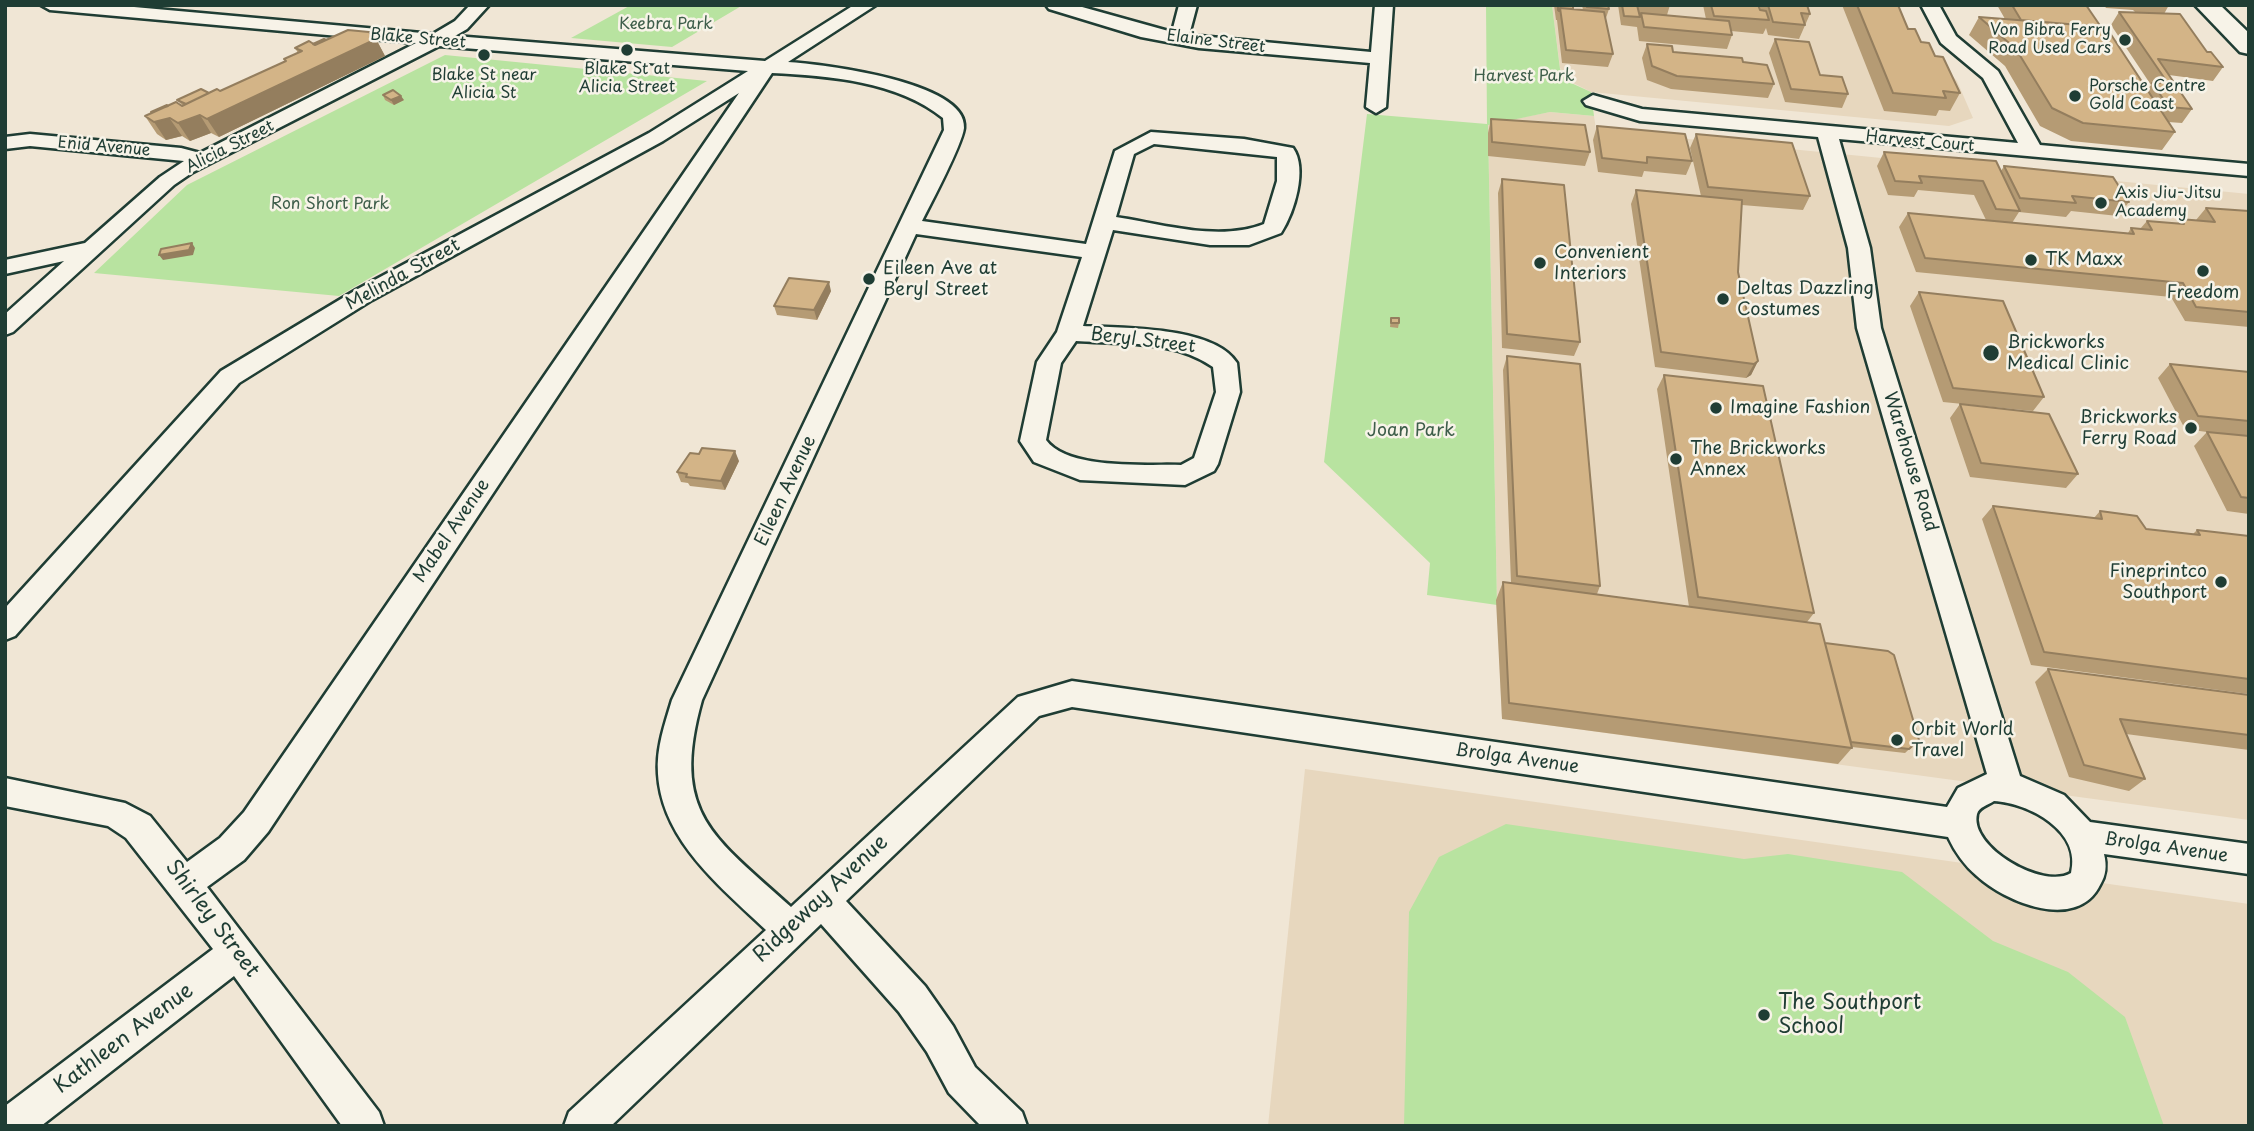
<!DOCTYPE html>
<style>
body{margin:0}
#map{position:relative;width:2254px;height:1131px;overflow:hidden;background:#f0e6d5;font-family:"Playpen Sans",sans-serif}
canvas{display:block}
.frame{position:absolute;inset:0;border:7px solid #1f3d34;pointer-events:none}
</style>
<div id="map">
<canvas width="2254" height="1131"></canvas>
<div class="frame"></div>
</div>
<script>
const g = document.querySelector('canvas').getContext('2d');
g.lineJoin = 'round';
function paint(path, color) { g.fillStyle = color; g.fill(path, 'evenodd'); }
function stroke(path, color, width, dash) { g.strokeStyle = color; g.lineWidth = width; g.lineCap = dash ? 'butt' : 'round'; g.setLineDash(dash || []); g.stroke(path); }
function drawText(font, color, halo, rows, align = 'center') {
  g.font = font + ' "Playpen Sans",sans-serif'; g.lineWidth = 5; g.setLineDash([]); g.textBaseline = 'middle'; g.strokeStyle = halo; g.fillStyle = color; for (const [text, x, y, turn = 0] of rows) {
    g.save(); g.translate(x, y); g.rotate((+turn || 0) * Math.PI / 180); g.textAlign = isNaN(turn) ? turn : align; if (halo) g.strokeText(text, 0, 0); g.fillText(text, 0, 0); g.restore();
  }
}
paint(new Path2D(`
 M1552,5H1898L1911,32L1957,81L1973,118L1949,126L1591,92L1569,81L1560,68Z
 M1550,112L1594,116L1596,130L2249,194V820L1502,719L1497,605L1488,124Z
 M1305,769L2249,904V1126H1268Z`), '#e7d7be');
paint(new Path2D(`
 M631,5H743L672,47L571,38Z
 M1486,5H1552L1560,69L1569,82L1591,92L1594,116L1550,112L1488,125L1497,605L1427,595L1430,563L1324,462L1367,114L1487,124Z
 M445,55L707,81L339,296L94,273L187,185Z
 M1506,824L1744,859L1788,854L1902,872L1993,941L2068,972L2125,1017L2164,1126H1404L1409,912L1439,857Z`), '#b8e3a0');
const minor = new Path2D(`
 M41,5H112L433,34L455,21L470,5H489L467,29L455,36L765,61L854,5H876L788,62C822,64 968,82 964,128C962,145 931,203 922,221L1086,244L1115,151L1151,132L1244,139L1293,148C1308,169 1294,213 1281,233L1249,245H1210L1113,230L1083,326C1122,328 1214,326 1237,363L1240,392L1218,464L1214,471L1185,485L1080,480L1034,462L1020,441L1037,362L1057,332L1082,257L916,234L702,700C670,814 713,836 791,907L1018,697L1072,681L1947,807L1958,788L1987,774L1857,328L1848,248L1818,137L1640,121L1586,105L1583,101L1593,95L1642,109L2018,143L1983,78L1941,43L1921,5H1939L1956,36L1998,71L2040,145L2249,164V176L1839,139L1870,248L1881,328L2020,776L2064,795L2090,822L2249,844V874L2104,854C2107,866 2106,875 2100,885C2077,932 2005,902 1977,876C1964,865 1955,852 1948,837L1072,707L1039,716L846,901L925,986L953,1026L975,1067L1022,1112L1027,1126H981L949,1093L927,1052L899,1012L821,924L611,1126H564L569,1112L766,930C722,888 662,841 658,774C656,748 665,724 672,700L944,130L943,118C897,81 829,76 772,73L268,832L244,860L207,887L379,1112L384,1126H342L234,976L41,1126H5V1106L213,949L126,838L108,826L5,806V778L125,803L150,816L187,862L220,838L244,812L739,93L663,141L372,300L239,383L15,636L5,640V608L221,371L356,290L649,133L748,71L439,46L193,172L174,185L13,332L5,335V314L64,261L5,274V260L85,243L160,177L184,161L30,146L5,149V137L30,134L181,148L200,153L416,43L50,10ZM1154,144L1277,157V181L1264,224C1219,242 1162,224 1116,217L1134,154ZM1076,341C1122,344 1174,340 1213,367L1216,392L1194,458L1181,465C1146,464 1068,470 1046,440L1061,363ZM1994,801C2029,803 2082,831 2071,873C2043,890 1969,847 1977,814C1979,807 1988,805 1994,801Z
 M1046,5H1075L1172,32L1179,5H1197L1189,35L1371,52L1375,5H1393L1386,107L1376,113L1366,107L1370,63L1199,48L1141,37L1049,9Z`);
const major = new Path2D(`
 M2195,5H2220L2249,33V54L2240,52Z`);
stroke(minor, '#1f3d34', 5);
stroke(major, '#1f3d34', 5);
paint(minor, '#f7f3e8');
paint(major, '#f7f3e8');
paint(new Path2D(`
 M1554,5H1573V9L1583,10L1582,5H1608L1609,9L1606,18H1605L1613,54L1608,67L1562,63L1557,20H1556Z
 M1618,5H1670L1667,15L1706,19L1703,5H1758L1760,10L1759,5H1807L1810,14L1799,39L1768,35L1766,28L1763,34L1731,31L1732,35L1727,49L1639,41L1637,27L1621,25Z
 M1842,5H1898L1908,29L1935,56L1960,93L1950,111L1939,110L1936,116L1884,111Z
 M1997,5H2086L2101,27L2147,90L2151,85L2111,25L2119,12H2135L2133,10L2106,8L2104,5H2169L2164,14L2223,67L2213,81L2169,75L2192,109L2182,123L2168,122L2175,132L2162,150L2071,141L2040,126L2005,66L1969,35L1979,17L2005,19Z
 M376,39L385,56L219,137L211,133L190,141L182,136L166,140L157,134L145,116L168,106H183L177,100L220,91L285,61L284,59L298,53L295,48L326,40Z
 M1775,39L1820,75L1848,94L1842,108L1785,102L1769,53Z
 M1647,44L1673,52L1743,62L1774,84L1768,98L1671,89L1647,80L1642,58Z
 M383,95L404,100L394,105L385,100Z
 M1491,119L1590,152L1585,166L1488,156V133Z
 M1597,126L1692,161L1686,175L1644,171L1642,177L1598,172L1593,140Z
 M1696,134L1810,196L1803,210L1742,205L1738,272L1758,361L1751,375L1746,378L1655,367L1631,204L1636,190L1701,196L1690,148Z
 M1884,152L2001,171L2004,166L2129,202L2118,216L2071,211L2066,217L2019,212L2012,223L2128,233L2131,228L2140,229L2147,221L2177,224L2180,219L2196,220L2206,208L2249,211V327L2185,321L2171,297L1916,272L1899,227L1908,213L1986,220L1974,195L1918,190L1914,197L1888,195L1877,166Z
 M1502,179L1580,342L1574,356L1502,348L1498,193Z
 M831,291L817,320L777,315L774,306Z
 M1919,292L2044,397L2033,411L1943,402L1910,306Z
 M1391,318L1399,323L1398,328L1390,327Z
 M1507,356L1600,586L1597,594L1689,607L1657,389L1664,375L1814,613L1807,622L1825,643L1919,740L1905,753L1852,747V748L1838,764L1502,719L1496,600L1503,582L1511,583L1503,370Z
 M2170,364L2249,372V514L2227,511L2194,446L2207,432L2185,429L2158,378Z
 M1960,404L2078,474L2066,488L1970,477L1950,418Z
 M739,461L725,490L690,486L688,483L681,482L677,472Z
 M1993,506L2094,518L2100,511L2146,529L2193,534L2197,530L2249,536V694L2031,665L1982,519Z
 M2048,669L2249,695V750L2126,734L2145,779L2129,791L2069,777L2035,682Z`), '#b59b74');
paint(new Path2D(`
 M376,39L385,56L219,137L207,119Z
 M401,96L404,100L394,105L391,100Z
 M200,115L211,133L190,141L178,123Z
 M161,117L170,119L182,136L166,140L154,122Z
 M192,243L195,248L193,255L163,260L159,255Z
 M829,282L831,291L817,320L814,310Z
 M1758,361L1751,375L1746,378L1754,364Z
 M735,451L739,461L725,490L721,481Z`), '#947e5e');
const building = new Path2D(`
 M1558,5H1573V9L1560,8L1559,11L1558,10Z
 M1586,5H1608L1609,9L1587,7Z
 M1622,5H1637L1640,17L1624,16Z
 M1711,5H1758L1760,10L1766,11L1769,20L1714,16Z
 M1768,5H1807L1810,14L1801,13L1805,25L1773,22Z
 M1857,5H1898L1908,29H1915L1921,42L1929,43L1935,56L1943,57L1960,93L1943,91L1946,98L1893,93Z
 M2012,5H2086L2101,27L2021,20Z
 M1560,8L1604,12L1613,54L1566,50Z
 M2119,12L2180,14L2207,52H2211L2223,67L2158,59L2192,109L2169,107L2152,83H2160L2157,79H2165Z
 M1641,13L1729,21L1732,35L1644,27Z
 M1979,17L2106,27L2175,132L2083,123L2052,108L2016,49Z
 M348,30L369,32L376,39L207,119L200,115L178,123L170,118L154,122L145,116L176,102L182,106L217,89L220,91L286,61L284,59L302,51L295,48L309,41L315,45Z
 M324,39L326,40L315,45L313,44Z
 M1775,39L1809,42L1820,75L1842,77L1848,94L1791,89Z
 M1647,44L1672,46L1673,52L1742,58L1743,62L1767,65L1774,84L1677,76L1652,66Z
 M201,89L209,93L186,104L177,100Z
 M393,90L401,96L391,100L383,95Z
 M167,105L168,106L151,112Z
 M1491,119L1585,125L1590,152L1492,142Z
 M1597,126L1685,134L1692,161L1647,157V163L1602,158Z
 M1696,134L1792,143L1810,196L1708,187Z
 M1884,152L1996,161L2020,211L1996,209L1983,181L1919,176L1922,183L1895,181Z
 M2004,166L2113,177L2129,202L2072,196L2076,203L2020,198Z
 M1502,179L1564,185L1580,342L1507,334Z
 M1636,190L1742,200L1738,272L1758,361L1754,364L1661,352Z
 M2206,208L2249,211V312L2196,307L2183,283L1925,258L1908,213L2134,234L2131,228L2152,230L2147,221L2184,224L2180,219L2215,222Z
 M192,243L189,250L159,255L161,249Z
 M789,278L829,282L814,310L774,306Z
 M1919,292L2003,301L2044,397L1953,388Z
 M1391,318H1399V323H1391Z
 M1507,356L1580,364L1600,586L1517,576Z
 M2170,364L2249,372V421L2198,416Z
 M1664,375L1763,386L1814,613L1698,597Z
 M1960,404L2049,414L2078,474L1981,463Z
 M2207,432L2249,436V498L2241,497Z
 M702,448L735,451L721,481L686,477L687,474L677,472L690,453L699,454Z
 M1993,506L2102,519L2100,511L2137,516L2146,529L2200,535L2197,530L2249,536V679L2044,652Z
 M1503,582L1820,624L1852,748L1509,703Z
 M1825,643L1888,651L1894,655L1919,740L1909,749L1851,742Z
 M2048,669L2249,695V735L2120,719L2145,779L2084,765Z`);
paint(building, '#d3b487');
stroke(building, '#947e5e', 2);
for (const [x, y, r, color] of [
 [2125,40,7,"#1f3d34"],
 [627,50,7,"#1f3d34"],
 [484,55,7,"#1f3d34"],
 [2075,96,7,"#1f3d34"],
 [2101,203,7,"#1f3d34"],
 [2031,260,7,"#1f3d34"],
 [1540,263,7,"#1f3d34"],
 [2203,271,7,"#1f3d34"],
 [869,279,7,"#1f3d34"],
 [1723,299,7,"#1f3d34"],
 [1991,353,9,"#1f3d34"],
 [1716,408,7,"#1f3d34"],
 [2191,428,7,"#1f3d34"],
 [1676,459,7,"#1f3d34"],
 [2221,582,7,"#1f3d34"],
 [1897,740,7,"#1f3d34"],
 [1764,1015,7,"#1f3d34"]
]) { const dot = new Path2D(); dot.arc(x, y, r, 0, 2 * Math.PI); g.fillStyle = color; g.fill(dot); stroke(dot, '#f7f3e8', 2.5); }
drawText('16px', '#3e5e4a', '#f7f3e8', [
 ["Keebra Park",666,25],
 ["Harvest Park",1524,77],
 ["Ron Short Park",330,205]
]);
drawText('16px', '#1f3d34', '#f7f3e8', [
 ["Von Bibra Ferry",2111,31,"right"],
 ["Road Used Cars",2111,49,"right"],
 ["Blake St at",627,70],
 ["Alicia Street",627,88],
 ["Blake St near",484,76],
 ["Alicia St",484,94],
 ["Porsche Centre",2089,87,"left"],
 ["Gold Coast",2089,105,"left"],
 ["Axis Jiu-Jitsu",2115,194,"left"],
 ["Academy",2115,212,"left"]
]);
drawText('16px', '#1f3d34', '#f7f3e8', [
 ["Blake Street",418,39,5],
 ["Elaine Street",1216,42,7],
 ["Harvest Court",1920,142,5],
 ["Enid Avenue",104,147,5],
 ["Alicia Street",230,147,-27]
]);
drawText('18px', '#1f3d34', '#f7f3e8', [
 ["Convenient",1554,253],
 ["Interiors",1554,274],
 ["TK Maxx",2045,260],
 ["Eileen Ave at",883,269],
 ["Beryl Street",883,290],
 ["Deltas Dazzling",1737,289],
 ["Costumes",1737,310],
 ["Freedom",2203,293,"center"],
 ["Brickworks",2007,343],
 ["Medical Clinic",2007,364],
 ["Imagine Fashion",1730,408],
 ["Brickworks",2177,418,"right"],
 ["Ferry Road",2177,439,"right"],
 ["The Brickworks",1690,449],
 ["Annex",1690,470],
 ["Fineprintco",2207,572,"right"],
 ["Southport",2207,593,"right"],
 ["Orbit World",1911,730],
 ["Travel",1911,751]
], 'left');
drawText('18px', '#1f3d34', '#f7f3e8', [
 ["Melinda Street",403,275,-29],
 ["Beryl Street",1143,341,7],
 ["Warehouse Road",1910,462,73],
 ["Eileen Avenue",786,491,-65],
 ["Mabel Avenue",452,531,-56],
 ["Brolga Avenue",1517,759,8],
 ["Brolga Avenue",2166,848,8]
]);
drawText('18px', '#3e5e4a', '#f7f3e8', [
 ["Joan Park",1411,431]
]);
drawText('21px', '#1f3d34', '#f7f3e8', [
 ["Ridgeway Avenue",821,899,-43],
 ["Shirley Street",212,919,53],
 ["Kathleen Avenue",124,1039,-37]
]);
drawText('21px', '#1f3d34', '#f7f3e8', [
 ["The Southport",1778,1003],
 ["School",1778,1027]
], 'left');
</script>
